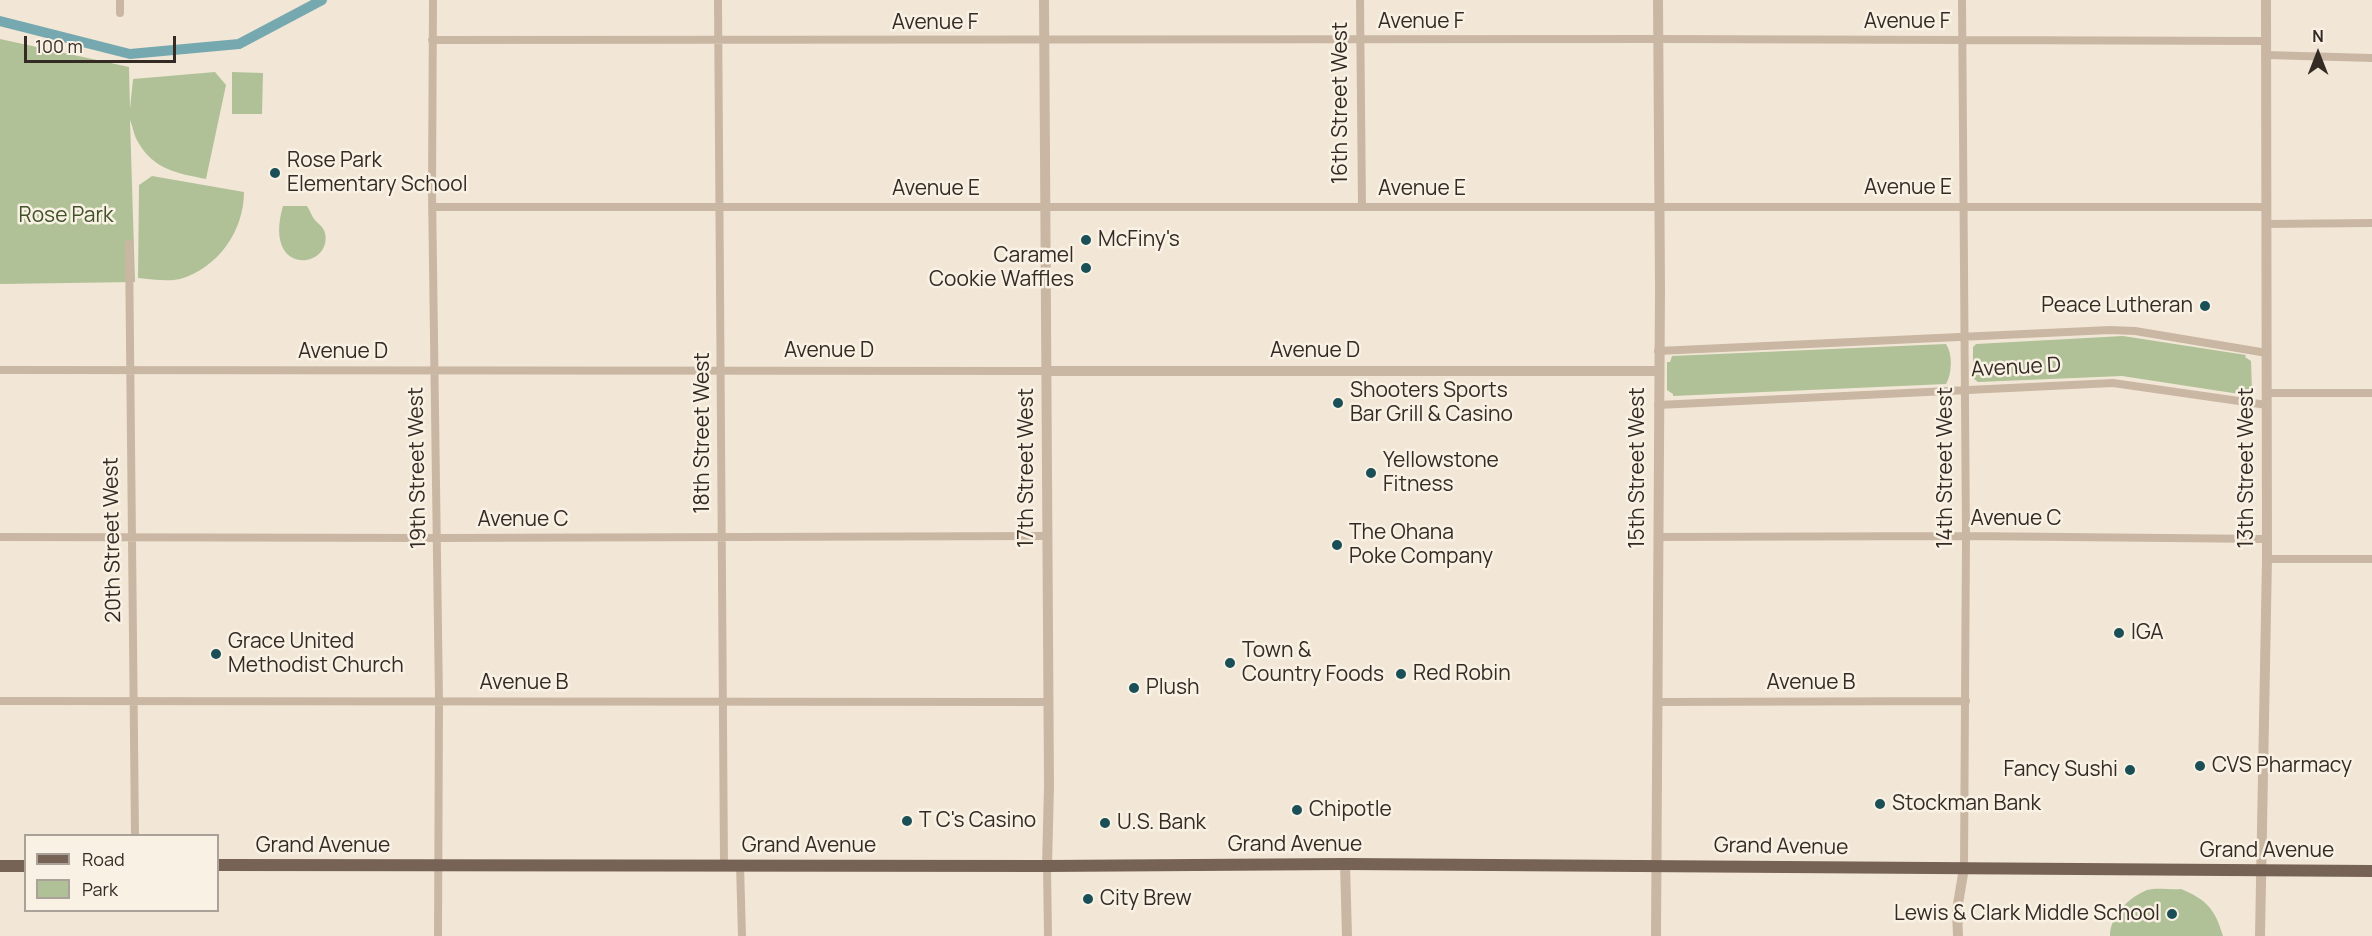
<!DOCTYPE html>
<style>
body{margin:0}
#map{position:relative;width:2372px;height:936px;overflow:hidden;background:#f2e7d7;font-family:Manrope,sans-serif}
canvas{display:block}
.legend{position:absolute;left:24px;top:834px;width:195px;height:78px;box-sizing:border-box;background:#f9f1e4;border:2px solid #aaa298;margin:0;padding:8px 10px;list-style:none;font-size:18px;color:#342b25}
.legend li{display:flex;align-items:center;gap:12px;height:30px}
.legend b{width:30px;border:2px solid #aaa298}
.north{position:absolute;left:2288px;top:24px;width:60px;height:60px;-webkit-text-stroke:4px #f9f1e4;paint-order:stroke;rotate:0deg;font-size:16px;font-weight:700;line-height:24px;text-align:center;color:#342b25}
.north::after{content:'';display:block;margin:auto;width:21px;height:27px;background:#342b25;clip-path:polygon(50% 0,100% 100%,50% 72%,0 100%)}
.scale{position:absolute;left:24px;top:36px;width:152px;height:27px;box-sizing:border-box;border:3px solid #342b25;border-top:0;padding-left:8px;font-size:18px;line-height:21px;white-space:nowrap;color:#342b25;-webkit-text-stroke:4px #f9f1e4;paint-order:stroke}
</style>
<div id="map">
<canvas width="2372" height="936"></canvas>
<ul class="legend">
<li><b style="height:8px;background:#776356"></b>Road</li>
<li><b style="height:16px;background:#b0c197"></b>Park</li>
</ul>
<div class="north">N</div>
<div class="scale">100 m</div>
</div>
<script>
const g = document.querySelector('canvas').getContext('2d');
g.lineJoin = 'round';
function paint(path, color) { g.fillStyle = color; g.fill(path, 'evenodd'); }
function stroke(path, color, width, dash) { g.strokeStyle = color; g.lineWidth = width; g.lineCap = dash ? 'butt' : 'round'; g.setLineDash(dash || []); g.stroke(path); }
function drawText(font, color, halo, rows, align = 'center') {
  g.font = font + ' Manrope,sans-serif'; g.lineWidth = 5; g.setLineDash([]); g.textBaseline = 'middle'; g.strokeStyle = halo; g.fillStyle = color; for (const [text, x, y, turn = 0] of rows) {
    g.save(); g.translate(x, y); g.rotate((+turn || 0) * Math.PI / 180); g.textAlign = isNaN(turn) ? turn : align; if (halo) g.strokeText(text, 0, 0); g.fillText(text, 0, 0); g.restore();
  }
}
paint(new Path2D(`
 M0,39L129,67L130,109L133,79L215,72L226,85L206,179C177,173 154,170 138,142C134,136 133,127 130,120L135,282L0,284Z
 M232,72L263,73L262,114H232Z
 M152,176L244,192C244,231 218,268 180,279C168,282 151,279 138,278L139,185Z
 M283,206H307C310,210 311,215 314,219C318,224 323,226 325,233C333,269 262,278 283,206Z
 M2123,336L2246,355L2245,357L2251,361L2252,390L2246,395L2122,376L1978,382L1973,378V347L1976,344Z
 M1946,344C1953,354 1952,374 1946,384L1673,396V394L1667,390V362H1670L1672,356Z
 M2181,889C2207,900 2215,909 2223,936H2110C2110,916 2129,897 2147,890C2157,887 2171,890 2181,889Z`), '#b0c197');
stroke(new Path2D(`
 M0,21L130,54L239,44L322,0`), '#76a9af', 10);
stroke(new Path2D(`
 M120,0V13
 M433,0L432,192L439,701L438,936
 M718,0L724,865
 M1360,0L1362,207
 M1962,0L1966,536L1964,868
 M432,40L1657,39L2266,41
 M2266,55L2372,58
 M433,207H2266
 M2266,224L2372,223
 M129,244L135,836
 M1658,351L2110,330L2135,331L2267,353
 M0,370L1046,371
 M2267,393H2372
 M1658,405L2113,383L2267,405
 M0,537L437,538L1046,536
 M1658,537L1966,536L2267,539
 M2267,559H2372
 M0,701L1048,702
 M1657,702L1966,701
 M740,865L742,936
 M1047,866L1048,936`), '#cab7a3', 8);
stroke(new Path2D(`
 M1044,0L1049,786L1047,866
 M1046,371H1658
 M1345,864L1347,936
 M1656,936L1660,288L1658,0
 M1958,936L1957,910L1964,868
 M2260,936L2267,559L2266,0`), '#cab7a3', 10);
stroke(new Path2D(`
 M218,865L1047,866L1345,864L2372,871
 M0,866H26`), '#776356', 12);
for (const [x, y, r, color] of [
 [275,173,6,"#1a4f57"],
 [1086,240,6,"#1a4f57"],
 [1086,268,6,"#1a4f57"],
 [2205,306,6,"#1a4f57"],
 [1338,403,6,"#1a4f57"],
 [1371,473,6,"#1a4f57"],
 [1337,545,6,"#1a4f57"],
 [2119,633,6,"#1a4f57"],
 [216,654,6,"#1a4f57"],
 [1230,663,6,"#1a4f57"],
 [1401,674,6,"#1a4f57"],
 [1134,688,6,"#1a4f57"],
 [2200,766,6,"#1a4f57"],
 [2130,770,6,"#1a4f57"],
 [1880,804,6,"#1a4f57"],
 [1297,810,6,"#1a4f57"],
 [907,821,6,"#1a4f57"],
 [1105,823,6,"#1a4f57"],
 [1088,899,6,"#1a4f57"],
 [2172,914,6,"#1a4f57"]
]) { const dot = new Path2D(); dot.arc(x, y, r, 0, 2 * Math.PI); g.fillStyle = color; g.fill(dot); stroke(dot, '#f9f1e4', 2); }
drawText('21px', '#342b25', '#f9f1e4', [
 ["Avenue F",1421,22],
 ["Avenue F",1907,22],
 ["Avenue F",935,23],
 ["16th Street West",1341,103,-90],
 ["Avenue E",1908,188],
 ["Avenue E",936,189],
 ["Avenue E",1422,189],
 ["Avenue D",829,351],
 ["Avenue D",1315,351],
 ["Avenue D",343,352],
 ["Avenue D",2016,368,-3],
 ["18th Street West",703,433,-90],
 ["19th Street West",418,468,-91],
 ["17th Street West",1027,468,-90],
 ["15th Street West",1638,468,-90],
 ["14th Street West",1946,468,-90],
 ["13th Street West",2247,468,-90],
 ["Avenue C",2016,519],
 ["Avenue C",523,520],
 ["20th Street West",113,540,-91],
 ["Avenue B",524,683],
 ["Avenue B",1811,683],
 ["Grand Avenue",1295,845],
 ["Grand Avenue",323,846],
 ["Grand Avenue",809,846],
 ["Grand Avenue",1781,847,1],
 ["Grand Avenue",2267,851]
]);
drawText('21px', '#342b25', '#f9f1e4', [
 ["Rose Park",287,161],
 ["Elementary School",287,185],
 ["McFiny's",1098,240],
 ["Caramel",1074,256,"right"],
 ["Cookie Waffles",1074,280,"right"],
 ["Peace Lutheran",2193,306,"right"],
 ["Shooters Sports",1350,391],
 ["Bar Grill & Casino",1350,415],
 ["Yellowstone",1383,461],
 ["Fitness",1383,485],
 ["The Ohana",1349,533],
 ["Poke Company",1349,557],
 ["IGA",2131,633],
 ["Grace United",228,642],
 ["Methodist Church",228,666],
 ["Town &",1242,651],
 ["Country Foods",1242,675],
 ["Red Robin",1413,674],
 ["Plush",1146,688],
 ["CVS Pharmacy",2212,766],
 ["Fancy Sushi",2118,770,"right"],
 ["Stockman Bank",1892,804],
 ["Chipotle",1309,810],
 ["T C's Casino",919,821],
 ["U.S. Bank",1117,823],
 ["City Brew",1100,899],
 ["Lewis & Clark Middle School",2160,914,"right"]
], 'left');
drawText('21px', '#415329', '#f9f1e4', [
 ["Rose Park",66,216]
]);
</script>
